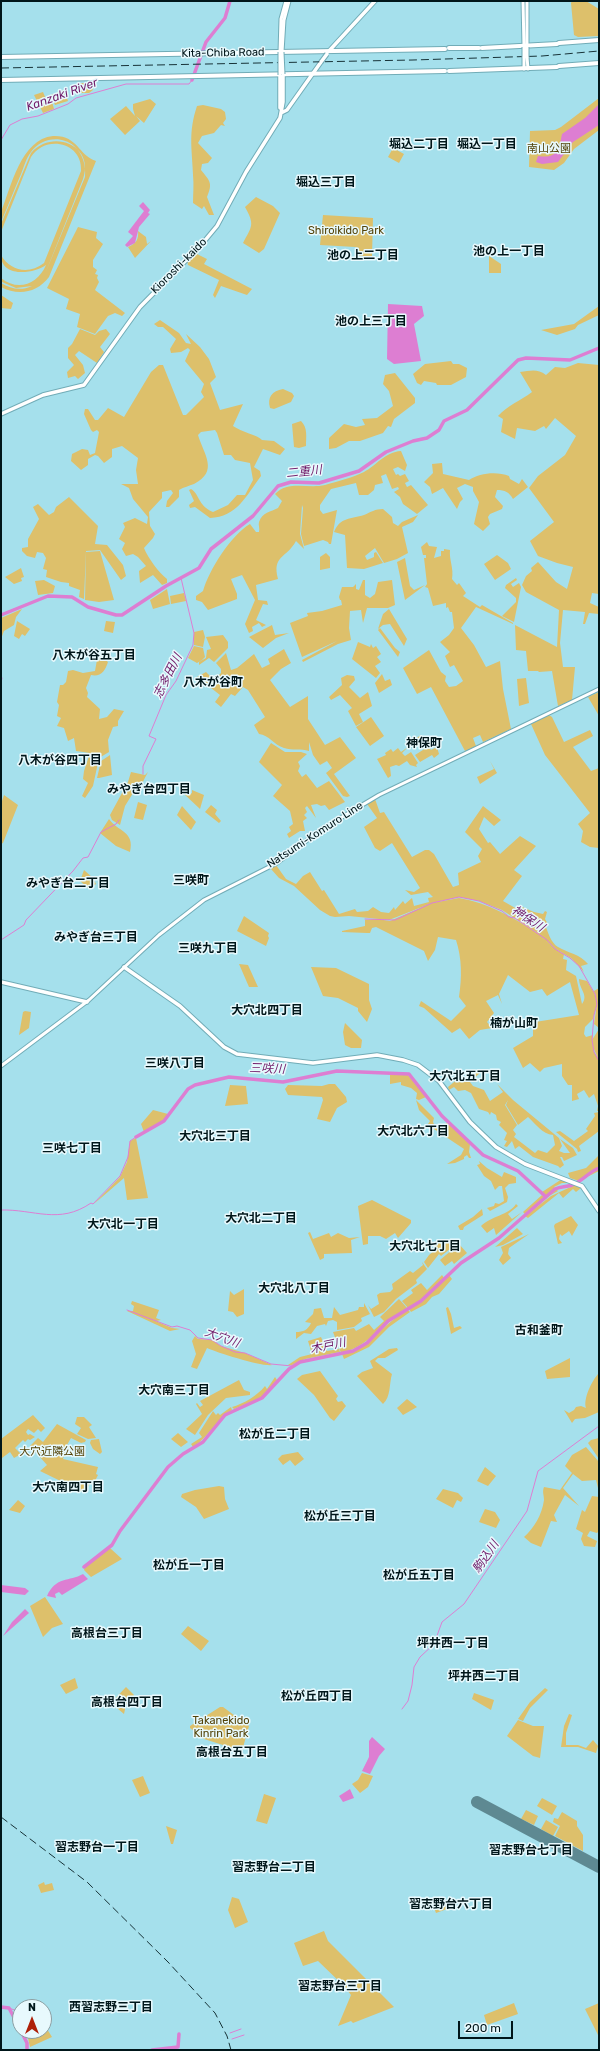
<!DOCTYPE html>
<meta charset="utf-8">
<style>
body{margin:0}
#map{position:relative;width:600px;height:2051px;overflow:hidden;background:#a5e0ec;font-family:Rubik,sans-serif}
canvas{display:block}
.frame{position:absolute;inset:0;border:2px solid #00161a;pointer-events:none}
.north{position:absolute;left:12px;top:1999px;width:40px;height:40px;box-sizing:border-box;background:#e8f9fd;border:1px solid #8b9ea2;border-radius:50%;rotate:0deg;font-size:11px;font-weight:700;line-height:16px;text-align:center;color:#00161a}
.north::after{content:'';display:block;margin:auto;width:14px;height:18px;background:#ae2009;clip-path:polygon(50% 0,100% 100%,50% 72%,0 100%)}
.scale{position:absolute;left:458px;top:2021px;width:55px;height:18px;box-sizing:border-box;border:2px solid #00161a;border-top:0;padding-left:5px;font-size:12px;line-height:14px;white-space:nowrap;color:#00161a;-webkit-text-stroke:3px #e8f9fd;paint-order:stroke}
</style>
<div id="map">
<canvas width="600" height="2051"></canvas>
<div class="frame"></div>
<div class="north">N</div>
<div class="scale">200 m</div>
</div>
<script>
const g = document.querySelector('canvas').getContext('2d');
g.lineJoin = 'round';
function paint(path, color) { g.fillStyle = color; g.fill(path, 'evenodd'); }
function stroke(path, color, width, dash) { g.strokeStyle = color; g.lineWidth = width; g.lineCap = dash ? 'butt' : 'round'; g.setLineDash(dash || []); g.stroke(path); }
function drawText(font, color, halo, rows, align = 'center') {
  g.font = font + ' Rubik,"Noto Sans JP",sans-serif'; g.lineWidth = 3; g.setLineDash([]); g.textBaseline = 'middle'; g.strokeStyle = halo; g.fillStyle = color; for (const [text, x, y, turn = 0] of rows) {
    g.save(); g.translate(x, y); g.rotate((+turn || 0) * Math.PI / 180); g.textAlign = isNaN(turn) ? turn : align; if (halo) g.strokeText(text, 0, 0); g.fillText(text, 0, 0); g.restore();
  }
}
paint(new Path2D(`
 M572,1H586L599,9V36L578,37L574,35L571,3Z
 M83,83L90,84L93,90L89,93H82L76,89V84Z
 M64,90L68,101L55,105L51,95Z
 M43,92L46,99L51,98L54,109L43,113L34,95Z
 M599,98V130L574,149L564,163L554,170L529,167L530,131L555,130L561,127Z
 M150,99L156,104L144,123L136,116L140,121L125,135L110,119L126,106L135,116L133,109V104Z
 M203,105L221,109L225,112L226,119L223,123L225,126L221,125L214,133L202,136L198,143L212,158L208,163L202,164L201,170C210,181 213,183 207,197L214,215H209L204,206L202,209L193,203C193,194 194,185 193,175C192,148 188,133 197,106Z
 M53,136C78,135 78,155 96,161L49,277C37,293 18,296 1,287V283C11,289 21,291 32,286L16,288L2,282L1,278C18,292 38,284 46,265C34,274 1,278 1,255C10,271 29,275 44,263L81,171C83,142 45,134 31,157L1,232V224L31,153C53,128 95,146 83,179L45,274L85,177C86,165 83,154 74,146C61,135 41,138 31,152C26,158 24,167 21,174C14,190 8,206 1,222V212C11,187 21,139 53,136Z
 M393,148L404,154L399,163L388,157Z
 M256,197L273,206L280,213L264,249L259,253L243,243C252,226 255,225 245,207Z
 M323,215L373,218L372,256H359V248L355,247L320,245Z
 M78,227L97,232L96,238L103,244L93,260V267L97,270L95,274L98,275L97,278L99,282L95,290L125,313L122,316L115,313L108,316L95,334L77,327L80,314L66,309L69,299L47,288Z
 M138,231L146,237L147,244L151,241L135,258L128,247C136,244 139,239 138,231Z
 M195,253L207,259L204,264L252,289L247,295L221,286L215,298L213,295L219,280L188,265L187,260Z
 M489,256L501,264V273H489Z
 M1,295L13,303L11,309L1,308Z
 M599,306V315L578,325L575,329L557,335L541,330L574,324Z
 M160,320L179,333L186,343L191,344L186,334L200,347L209,359L216,377L210,383L220,410L243,404L233,426C241,432 258,435 262,440L274,441L285,449L280,455L263,449L254,467L260,471L261,476C246,496 237,517 210,518L195,507L190,508L189,505L194,501L189,490L191,489C200,494 197,505 213,512L228,505L237,495H245L253,480L250,463L235,460L231,455H224L217,433L215,430L201,432L198,435C204,455 219,471 194,484C189,486 184,487 179,490V497L169,507H166L167,501L173,493L171,490L162,492V498L149,512L150,526L155,534L153,538L144,548C148,558 159,573 167,579V583L162,585L153,575L140,583L139,571L146,566L138,557L133,554L126,556L122,549L125,543L119,539L125,527L123,523L135,518L147,524L148,517L133,499L129,488L121,484H138L136,470L138,458L122,446L112,449V457L104,463L98,456L95,455L88,459V465L81,470L71,461L72,454L82,449L88,450L90,455L95,453L99,432L97,430L93,432L91,430L84,414L85,409H88L95,420H98L108,408L124,417L151,372L159,365H163L183,415H186L204,397L201,392L204,384L185,361L190,350L188,348L181,352L171,353L170,349L176,339L163,327H158L154,324Z
 M80,329L95,335L99,331L106,329L110,334L100,347L104,352L97,363L79,351L75,355L83,365L85,373L78,379L75,376L68,378L67,372L74,365L68,358V348L72,344Z
 M451,361L453,364H459L467,368L466,377L451,385H437L436,383L424,381L421,385L417,383L413,374L425,364Z
 M578,363L599,365V594L592,593L590,603L599,607V614L589,613L585,624H583L585,612L563,610L560,643L563,667H575L572,700L558,706L552,671L539,672L538,671H528L526,651L516,650L515,625L557,647L559,610L526,592L522,585L526,576L532,571L531,568L538,562L556,582L567,589L573,567L557,563L538,556L530,541L554,522L529,488L538,476L565,455L576,436L555,418L546,429L544,426L535,431L517,428L515,439L501,432L503,419L498,416C508,405 520,401 532,392L520,372C530,371 537,368 546,375L555,367L565,368Z
 M395,373L415,398V403L394,419L391,427L388,426L383,433L360,441H349L336,448L329,449V438L344,424L356,427L365,425L362,419L377,418L393,406L389,391L383,384L385,375Z
 M283,389L292,393L294,396L291,402L274,409L270,408C267,397 272,391 283,389Z
 M301,421C308,428 306,437 306,446L299,448L294,447L292,424Z
 M401,451L407,465L405,471L398,467L393,469L396,475L398,474L400,476L405,474L409,481L405,483L407,487L411,485L428,505L417,514L403,504L400,497L394,492L399,489L398,487L392,489L386,474L381,476L383,483L375,485L374,490L368,495H359L356,483L331,489L320,505V510L323,514L337,510L331,544H329L328,542L323,540L304,546L301,534L303,508L302,505L300,534L304,549L296,541C286,559 272,555 278,579L256,585L258,600L267,601L268,605L263,604L256,620L266,625L262,627L259,623L252,627L253,631L249,633L245,624L255,600L242,575L231,579L237,594V599L208,610L202,602L196,600V596L203,591C209,570 231,535 250,524L256,532H259C260,528 258,525 259,522C262,512 271,512 278,508L282,501L275,494C288,480 308,489 325,485C338,481 352,478 364,472C377,465 385,452 401,451Z
 M442,463L443,474L469,480C479,473 497,471 509,476L510,479L519,484L522,479L528,487L513,499C509,492 505,490 497,490L495,497L503,506L502,509L490,514L488,517L490,524L483,531L474,524L479,502L473,491V487L465,484L457,488L463,499L460,502L457,509L443,488L432,494L430,487L424,482L433,473L432,464Z
 M69,497L98,526L95,544L107,545L123,565L126,576L121,580L100,550L86,551L84,599L79,597L80,590L69,586V583L61,582L46,577L47,570L43,569L46,558L43,553L37,552L35,558L27,556L22,551V548L28,547V539L39,519L33,507L38,504L49,515L54,512L56,507Z
 M383,509L392,517L393,523L398,526L402,522L418,515L413,522L402,527L408,553L397,559L384,563L375,548L365,556L367,560L374,557V553L376,552L383,563L364,569L347,568L345,535L334,532C340,517 351,519 364,515C371,512 375,509 383,509Z
 M427,542L429,546L437,547L434,558L441,556V551H444V549L450,550C449,560 454,568 452,579L457,585L459,583L466,593L463,596L480,607L482,605L513,623V624L476,607L461,628L474,645L486,667L500,661L503,689L511,729L483,742L480,735L473,738L476,746L465,751L431,687L417,694L403,668L429,650L441,672L446,676L445,681L449,687L456,686L463,681L454,665L450,667L445,656L450,652L440,642L449,635L454,628L452,612H450L448,607L446,608V603L433,606L428,588L425,587L427,584L424,558H426V555H423L421,547Z
 M100,551L114,600L99,602L85,600L86,552Z
 M326,553L330,557V568L320,570V557Z
 M497,555L508,563L511,569L495,580L484,564Z
 M405,558L410,586L414,590L425,585L405,600L397,562Z
 M21,568L24,577L21,578L22,581L14,584L5,577Z
 M516,578L517,580L511,584L513,587L519,583L521,587L514,622L502,616L516,602V598L505,588L506,585Z
 M44,580L55,586L53,593L38,595L35,581Z
 M363,580H365V595L370,598L375,594L378,582L392,580L395,605L388,608H367L363,623L361,610L350,611L349,628L351,640L338,644L303,662L302,660L337,641L302,657L290,623L308,616L307,613L322,611L342,605L341,600H340L339,597L342,587H353L356,584V589L359,590Z
 M167,589L170,604L153,609L150,600Z
 M184,593L186,601L171,604L170,596Z
 M22,609L16,617L14,625L4,631L1,639V618Z
 M389,609L407,639L404,646L390,624L383,625L378,629L383,614Z
 M17,621L30,629L25,636L22,634L19,639L14,636Z
 M106,621L115,622L113,633L104,631Z
 M272,625L275,635L289,633L276,638L263,648L249,637Z
 M380,628L395,648L400,652L398,657L378,630Z
 M203,630L205,637L203,647L194,645V632Z
 M223,635L228,642V648L214,662L209,658L199,665V662L206,658L207,650L211,649L206,637Z
 M358,642L370,647L371,644L373,648L376,646L381,654L377,657L381,662L375,666L380,673L376,678L352,659Z
 M194,646L203,648L205,657L202,660L197,663L188,658Z
 M284,649L291,663L281,669L270,680L290,707L308,696V719L325,745L340,737L356,758L334,774L350,796L347,797L343,796L326,773L332,768L327,761L320,765L313,755L309,742V751C301,748 292,751 284,748C274,745 269,735 259,734L254,725L265,717L248,690L243,687L235,696L231,694L221,707L215,702L220,695L197,677L206,672L214,680L221,673V669L216,663L226,653L231,670L237,668L254,654L262,668L270,664L268,659Z
 M98,654L108,662C105,671 101,677 91,675L86,688L88,693L87,697L100,709L99,719L107,717L114,709L124,711L118,721V726L113,727L108,740L109,752L99,758L93,786L85,798L82,796L88,783L83,779L84,771L90,753L76,751L74,738L68,741L64,728L57,726L61,718L57,716L59,705L57,702L60,685H63L66,682L68,671L73,670L83,673L95,671Z
 M382,674L385,681L390,679L392,685L379,693L375,683Z
 M347,675L354,676L355,680L349,687L360,698L368,692L372,706L359,714L363,722L356,726L348,711L352,708L340,695L331,700L329,697L342,685L341,678Z
 M526,678L529,703L519,706L517,679Z
 M599,692V716L588,697Z
 M549,715L552,717L564,742L590,730L593,736L573,747L591,771L599,768V848L590,847L581,842L583,831L578,824L590,813L545,755L531,724Z
 M371,717L384,736L370,746L356,727Z
 M421,735L431,750L437,747L439,754L434,758L432,755L420,762L415,755L426,748L423,744L419,746L415,739Z
 M271,743L285,752H301L307,754L298,762L300,766L298,771L302,777L306,774L317,788L329,781L345,802L329,810L325,805L321,806L317,804L311,805L316,818L307,806L305,808L307,812L304,815L307,818L303,821L305,831H300L289,838L287,834L291,831L289,827L293,824L290,811L273,796L282,785L259,762Z
 M408,747L402,753L405,756L411,752L418,763L416,765L417,767L410,765L407,761L399,766L396,765L390,767L391,776L388,778L377,759L386,755L385,753L391,749L393,752L398,748L401,752Z
 M110,755L112,775L99,778H97L101,761Z
 M490,761L497,773L480,784L477,777L494,769Z
 M131,772L145,775L148,772L138,791L133,793L125,806L120,825L112,820L110,815L128,782Z
 M185,787H187L189,795L192,793V790L204,795L200,809L183,793Z
 M4,795L18,805L3,843L1,844V804Z
 M375,799L380,813L384,812L412,857L425,850H429L434,854L453,887L459,885L458,873L481,862L478,856L482,849L465,832L483,806L501,820L494,826L484,817L479,829L488,843L490,842L500,854L520,836L536,846L514,870L522,876L503,901L517,909L520,906L534,912L543,914L545,911L547,912L545,919L548,924L545,925C548,932 551,943 558,947C568,953 580,954 588,964L581,966L584,972L571,958L556,949L536,932L502,910L479,901L459,897L432,903L389,920L349,916L335,917L330,916L320,910L294,886L279,878L271,869L276,865L286,879L296,884L303,876L310,872L322,891L324,890L339,914L355,909L357,912L368,911L373,907L381,912L389,913L394,907L395,910L403,901L405,904L412,898L414,906L429,902L428,898L433,897L428,892L411,895L405,890L414,892L420,888L392,843L380,851L375,848L364,827L377,818L367,804Z
 M138,802L147,805L143,820L134,818Z
 M211,805L217,810L215,814L221,821L219,823L205,812Z
 M182,806L196,822L191,830L177,815Z
 M109,819C118,832 135,831 130,852L116,846L100,833Z
 M84,870L93,878L96,884L89,889L80,881Z
 M459,898C488,903 513,917 537,933C547,940 553,949 564,954L563,959L567,960L566,970L576,976L582,1004C589,995 579,989 579,979L587,981L595,994L597,1004L594,991L599,988V1028L594,1024L597,1004L593,1019L585,1027L584,1034L586,1037L593,1035C590,1045 596,1052 599,1061C600,1071 599,1099 599,1111H597L598,1106L594,1094L589,1098L584,1090L577,1094L579,1099L572,1101V1085H568L562,1076V1064L544,1068L540,1072L530,1063L523,1068L513,1048L533,1036V1025L535,1022L579,1015L570,982L547,996L542,989L530,992L508,975L499,994L502,1004L498,995L486,1001L494,1013L487,1022L492,1028L480,1030L469,1039L460,1028L452,1033L424,1008L419,1006L421,1001L451,1021L466,1006L459,997C462,977 462,959 456,940L438,937L435,950L428,961L424,951L376,927L372,928L370,933H367L342,932V931L365,926V920L377,919L390,921L392,932L390,921L432,903Z
 M244,916L269,933L268,936L269,938L266,946L237,931Z
 M239,964L248,965L258,987H249Z
 M311,967L336,968L369,984V1000L372,1009L367,1022L358,1011V1008L338,998L323,996Z
 M25,1011L31,1012L29,1028L19,1035L23,1012Z
 M345,1023L362,1040L361,1048H351L345,1045L343,1032Z
 M599,1029V1060L594,1052L592,1040Z
 M477,1070L480,1073L470,1082L473,1086L484,1090L490,1101L503,1092L497,1084L513,1100L559,1138L562,1146L559,1151L564,1153H570L560,1139L573,1148L577,1155L564,1161L562,1157H560L564,1165L560,1168L558,1166L533,1157L519,1146L515,1149L512,1141L507,1147L504,1146L507,1141L504,1140L507,1133L499,1125L501,1122L497,1120L496,1115L491,1112L490,1115L488,1112L479,1109L471,1093L465,1090L458,1091L454,1087L449,1090L448,1087L459,1078L463,1081L468,1080ZM508,1100L506,1105L518,1125L528,1117C536,1124 542,1134 553,1135L555,1145L547,1153L538,1150L535,1153L514,1137L516,1134L513,1130L517,1125L505,1105Z
 M390,1074L408,1075L426,1097L419,1100L416,1099L417,1093L411,1088L401,1085V1082L390,1084Z
 M329,1084H335L346,1097L347,1102L337,1108L330,1122L317,1119L323,1100L322,1097L288,1095L285,1089L288,1085L322,1086Z
 M230,1085L246,1086L248,1104L225,1106Z
 M416,1100L434,1118L433,1122L435,1126L441,1127L448,1122L470,1144L469,1152L471,1158H469L467,1155L464,1157V1159L455,1163L447,1164L461,1155L464,1149L431,1127L428,1124L430,1121L419,1110Z
 M153,1110L168,1114L164,1120L144,1132L141,1124Z
 M599,1112V1131L579,1146L581,1151L578,1152L577,1149L556,1132L560,1131L574,1141L588,1131L586,1129L595,1116L594,1113Z
 M136,1138L148,1198L127,1200L124,1178L94,1204L120,1177L127,1162L130,1141Z
 M599,1155V1171L579,1181L570,1178L568,1173L586,1168Z
 M479,1161L487,1168L502,1177L504,1172L516,1177V1183L509,1184L505,1188L508,1197L507,1202L490,1211L487,1208L494,1206L495,1203L499,1204L504,1201L502,1186H499L495,1190L491,1181L484,1176L477,1165L480,1164Z
 M562,1179L572,1183H562L554,1187L558,1191L547,1197L542,1192Z
 M575,1185L581,1188L576,1192L573,1189L563,1198L559,1193L528,1218L525,1216L551,1196Z
 M542,1195L545,1198L525,1214L523,1212Z
 M372,1200L411,1220V1223L398,1238L395,1233L386,1239L380,1236H368V1244L363,1245L358,1206Z
 M516,1204L518,1206L508,1214L512,1219L522,1212L496,1235L494,1228L487,1233L481,1226C491,1216 509,1215 516,1204Z
 M482,1209L483,1215L464,1227L463,1230H460L458,1226L473,1217Z
 M571,1216L578,1225L572,1236L569,1231L562,1236L560,1234L559,1239L562,1243L558,1244L554,1226L555,1224Z
 M517,1228L523,1234L503,1245L495,1247Z
 M310,1232L313,1239L329,1233L331,1237L338,1233L349,1238L360,1237L351,1240L352,1253L324,1254V1258L320,1260L308,1233Z
 M529,1234L509,1248L508,1254L511,1258L503,1265L499,1260L503,1253L501,1247Z
 M452,1239L455,1245L441,1256L439,1254L428,1268L424,1262L429,1255L435,1250L434,1244L437,1240L441,1244Z
 M459,1244L467,1253L454,1264L452,1261L445,1266L440,1260Z
 M422,1262L427,1269L416,1280L417,1283L396,1299L384,1312L374,1317L368,1305L371,1309L379,1304L377,1295L380,1293L390,1292L393,1289L392,1284L410,1271L413,1273L423,1265Z
 M442,1275L444,1278L421,1301L408,1308L402,1301L413,1293L411,1290L421,1283L427,1290Z
 M449,1275L452,1279L439,1294L432,1297L426,1304L411,1312L409,1309L421,1302Z
 M244,1289V1314L237,1317L233,1312L228,1311L230,1291L234,1295Z
 M399,1299L407,1308C379,1323 373,1345 341,1353L333,1332L354,1328L356,1331L369,1324L374,1330L384,1321L380,1317Z
 M132,1301L159,1310L156,1318L161,1320L156,1321L146,1317L172,1328L180,1329L170,1331L127,1311H133L134,1306L131,1304Z
 M364,1303L370,1314L361,1318L362,1321L354,1327L337,1330V1322L333,1320L328,1321L326,1326L325,1324L317,1326L311,1334L304,1333L296,1339V1332C303,1332 308,1330 311,1323L305,1322L313,1314L314,1309L321,1308L324,1318H332L334,1307L340,1315L358,1310L359,1307H364Z
 M448,1307L451,1314L454,1328L460,1326L462,1328L451,1334L446,1308Z
 M408,1310L410,1312L389,1327L369,1347L344,1359L342,1354C370,1348 383,1323 408,1310Z
 M195,1336L198,1339L212,1340L221,1346L245,1353L272,1365C263,1367 218,1353 207,1348L197,1369L191,1367L196,1354L192,1341Z
 M321,1337L327,1351L339,1349L340,1352L305,1359L292,1365H288L300,1357L312,1354L308,1341Z
 M397,1348L398,1350L385,1358H378L375,1361L392,1374C389,1384 391,1397 383,1404L357,1376L362,1372L373,1368L370,1361L389,1349Z
 M570,1358V1377L547,1379L545,1371Z
 M320,1371L338,1396L336,1399L338,1402L342,1401L346,1406L334,1421L330,1418L314,1395L297,1379L302,1375Z
 M599,1373V1412L585,1418L575,1419L572,1423L564,1410L569,1413L574,1410L576,1407L581,1406L586,1408C583,1399 592,1380 599,1373Z
 M275,1377L277,1380L262,1398L234,1409L232,1407C243,1404 257,1396 265,1386L267,1389Z
 M239,1380L244,1390L250,1392V1395L226,1398L208,1415L195,1435L186,1429L202,1414L196,1404L197,1403L200,1407L203,1405L200,1401Z
 M407,1399L417,1407L403,1415L397,1408Z
 M231,1407L232,1410C216,1419 209,1437 193,1447L191,1444L202,1437L199,1433L213,1411L216,1415L218,1413L220,1415Z
 M33,1415L45,1428L41,1432L38,1429L34,1433L28,1429L26,1432L28,1435L30,1434L35,1437L30,1440L28,1439L25,1442L23,1440L15,1448L21,1454L14,1458L10,1452L2,1458L1,1439Z
 M77,1417H84L92,1425L89,1427L96,1438L88,1439L77,1434L81,1428L75,1424Z
 M57,1424L86,1440L85,1442L81,1443L71,1438L67,1445L63,1459L98,1467L96,1474L98,1475L94,1483L91,1481L85,1493L40,1471L47,1465L30,1446L38,1438L43,1442Z
 M178,1433L188,1442L181,1447L171,1439Z
 M599,1438V1459L588,1443L591,1440Z
 M99,1439L102,1452L100,1454L93,1449L90,1443L91,1440Z
 M586,1447L599,1462V1492L596,1480L582,1481L573,1474L563,1488L579,1506L565,1495L554,1515L557,1522L551,1521L541,1547L531,1543L524,1537C534,1528 542,1515 544,1500C544,1495 542,1492 544,1487L560,1490L572,1473L565,1466L572,1455Z
 M298,1452L304,1459L295,1466L290,1460L283,1465L278,1459L282,1455Z
 M485,1467L496,1476L488,1486L477,1481Z
 M219,1486L224,1487L225,1499L229,1509L204,1519L196,1507L181,1497L182,1494L195,1490Z
 M443,1489L458,1493L463,1498L461,1502L457,1500L453,1508L436,1499Z
 M592,1496L599,1497V1531L597,1533L590,1531L587,1536L597,1541L595,1547L584,1546L581,1539L583,1533L576,1529L582,1510L585,1512Z
 M18,1500L25,1506L20,1513L9,1510Z
 M485,1509L495,1512L500,1520L496,1528L479,1522Z
 M110,1548L122,1559L91,1577L84,1570L85,1567Z
 M45,1597L63,1624L52,1628L43,1637L30,1606Z
 M188,1626L209,1641L201,1651L181,1634Z
 M75,1678L78,1688L66,1694L60,1685Z
 M126,1687L134,1695L126,1705L124,1714L111,1703Z
 M545,1688L548,1690L530,1708L523,1721L518,1719L530,1702Z
 M474,1693L494,1700L491,1710L472,1699Z
 M220,1707H223L249,1726L242,1751L204,1739L190,1728V1726Z
 M569,1714L572,1715L566,1733V1745H578L586,1748L593,1740L598,1746L596,1753L578,1747H561L564,1726Z
 M518,1720L533,1726H544L540,1758L533,1756L507,1736Z
 M362,1773L373,1776L368,1787L360,1793L352,1784L358,1780Z
 M143,1776L150,1793L140,1797L132,1780Z
 M264,1794L276,1798L267,1824L256,1821Z
 M542,1798L557,1806L552,1815L537,1806Z
 M526,1810L538,1816L534,1825L521,1819Z
 M562,1812L577,1821V1826L583,1835V1851L555,1836L560,1826L553,1822L554,1818L558,1819Z
 M546,1820L558,1827L553,1836L541,1829Z
 M166,1826L177,1830L173,1844H171Z
 M44,1882L45,1885L52,1883L54,1890L41,1893L38,1885Z
 M232,1897L239,1899L248,1922L235,1928L228,1910Z
 M443,1898L447,1909L436,1913L432,1902Z
 M324,1931L328,1941L394,2007L353,2023L351,2021L338,2026L351,1995L344,1986L318,1961L303,1966L294,1943Z
 M514,2003L518,2014L487,2025L484,2015Z
 M599,2003V2037L585,2009Z
 M47,2029L52,2037L30,2047L28,2038Z`), '#ddc06b');
paint(new Path2D(`
 M599,104V125L573,142L558,162L542,164L536,162L538,156C557,159 559,150 562,134L585,118Z
 M143,202L150,210L148,213L150,214L139,227L135,243L127,247L125,245L133,236L128,232L144,211L139,206Z
 M388,304L422,306L424,316L414,324L421,361L394,364L387,359Z
 M83,1574L88,1579L62,1595L59,1592L55,1594L56,1598L47,1596C56,1576 69,1582 83,1574Z
 M1,1585L25,1588L29,1591L25,1595L1,1592Z
 M25,1609L29,1613L3,1636L12,1622Z
 M372,1737L385,1749L379,1756L370,1774L362,1771L369,1757V1741Z
 M350,1789L354,1798L343,1802L339,1796Z`), '#dd7ed2');
stroke(new Path2D(`
 M1,140L10,125L22,119L38,116L68,104L76,98L126,84H189L192,80
 M26,604V605
 M1,683L2,678
 M143,774V766L156,739L149,736L166,695L176,681L193,645L194,633L181,578
 M365,919L395,920L432,903L459,897L479,901L502,911L509,917L515,918L547,940L555,949L570,958L579,966L595,994L597,1004L594,1015L592,1040L594,1052L599,1061
 M1,940L24,925L26,920L73,871L83,858L88,857L101,832L116,824L119,820
 M1,1210C34,1209 59,1225 91,1203L93,1204L120,1176L128,1157L130,1141L136,1137
 M127,1310L172,1327L177,1326L190,1330L198,1338L212,1340L221,1346L235,1352L245,1353L271,1364L292,1366
 M402,1709L408,1701L412,1685L414,1667L420,1657L434,1644L442,1622L464,1604L527,1511L538,1471L599,1426
 M34,2007L35,2006
 M9,2008L20,2012
 M230,2033L241,2029
 M232,2039L244,2035`), '#dd7ed2', 1);
stroke(new Path2D(`
 M192,80L206,42L225,18L230,1
 M1,615L48,596L72,597L88,607L116,615H122L166,586L199,568L211,549L253,516L278,486L291,482L319,483L359,471L386,452L413,441L427,438L439,430L444,421L467,410L518,360L526,358L570,360L599,348
 M136,1137L164,1121L188,1089L195,1085L229,1077L283,1082L337,1071L409,1074L442,1116L483,1155L518,1171L546,1197
 M84,1567L112,1545L120,1531L168,1467L183,1454L203,1442L225,1415L262,1398L289,1369L300,1362L353,1351L367,1343L388,1321L421,1301L461,1263L499,1238L555,1189C562,1186 570,1187 574,1184C583,1180 589,1172 599,1168
 M1,2007L9,2008L20,2029
 M21,2031L27,2043V2050
 M152,2050L178,2047L179,2034`), '#dd7ed2', 3.5);
stroke(new Path2D(`
 M477,1802L599,1867`), '#5e8992', 12);
const secondary = new Path2D(`
 M523,1L524,47
 M527,1V47
 M280,52L281,19L286,1
 M282,52L284,20L289,1
 M524,57V69
 M527,57L528,69
 M1,1066L89,1000L159,935L204,900L277,863L322,829L379,795L599,689`);
const primary = new Path2D(`
 M329,51L375,1
 M280,75V108
 M281,113L287,110L321,62
 M1,414L43,395L84,385L140,307L202,244L217,226L246,172L280,118L283,102V74
 M124,967L180,1006L224,1047L237,1054L313,1063L377,1055L403,1060L418,1065L439,1081L470,1122L496,1147L525,1164L582,1186L599,1211
 M1,982L87,1002`);
const trunk = new Path2D(`
 M559,43L599,40
 M449,48H479
 M482,48L557,44
 M1,57L445,49
 M559,66L599,63
 M449,71L557,67
 M1,80L445,71`);
stroke(secondary, '#71acb7', 5);
stroke(primary, '#71acb7', 5.5);
stroke(trunk, '#71acb7', 6);
stroke(secondary, '#fff', 3);
stroke(primary, '#fff', 3.5);
stroke(trunk, '#fff', 4);
stroke(new Path2D(`
 M1,68L413,60L542,56L599,51
 M1,1817L87,1882L168,1962L215,2013L227,2036L231,2050`), '#173237', 1, [8, 4]);
const secondaryBridge = new Path2D(`
 M524,47V57
 M527,47V57
 M282,52L283,74
 M280,75V52`);
const primaryBridge = new Path2D(`
 M321,62L327,54`);
stroke(secondaryBridge, '#71acb7', 5, []);
stroke(primaryBridge, '#71acb7', 5.5, []);
stroke(secondaryBridge, '#fff', 3);
stroke(primaryBridge, '#fff', 3.5);
drawText('11px', '#00161a', '#e8f9fd', [
 ["Kita-Chiba Road",223,53,-1],
 ["Kioroshi-kaido",179,266,-45],
 ["Natsumi-Komuro Line",315,835,-33]
]);
drawText('11px', '#534308', '#e8f9fd', [
 ["南山公園",549,149],
 ["Shiroikido Park",346,231],
 ["大穴近隣公園",52,1452],
 ["Takanekido",221,1721],
 ["Kinrin Park",221,1734]
]);
drawText('italic 12px', '#711c6a', '#e8f9fd', [
 ["Kanzaki River",62,95,-20],
 ["二重川",304,472,-6],
 ["志多田川",168,676,-63],
 ["神保川",528,919,33],
 ["三咲川",267,1069,2],
 ["大穴川",222,1338,20],
 ["木戸川",328,1346,-12],
 ["駒込川",486,1557,-56]
]);
drawText('bold 12px', '#00161a', '#e8f9fd', [
 ["堀込二丁目",419,145],
 ["堀込一丁目",487,145],
 ["堀込三丁目",326,183],
 ["池の上一丁目",509,252],
 ["池の上二丁目",363,256],
 ["池の上三丁目",371,322],
 ["八木が谷五丁目",94,656],
 ["八木が谷町",213,683],
 ["神保町",424,744],
 ["八木が谷四丁目",60,761],
 ["みやぎ台四丁目",149,790],
 ["三咲町",191,881],
 ["みやぎ台二丁目",68,884],
 ["みやぎ台三丁目",96,938],
 ["三咲九丁目",208,949],
 ["大穴北四丁目",267,1011],
 ["楠が山町",514,1024],
 ["三咲八丁目",175,1064],
 ["大穴北五丁目",465,1077],
 ["大穴北六丁目",413,1132],
 ["大穴北三丁目",215,1137],
 ["三咲七丁目",72,1149],
 ["大穴北二丁目",261,1219],
 ["大穴北一丁目",123,1225],
 ["大穴北七丁目",425,1247],
 ["大穴北八丁目",294,1289],
 ["古和釜町",539,1331],
 ["大穴南三丁目",174,1391],
 ["松が丘二丁目",275,1435],
 ["大穴南四丁目",68,1488],
 ["松が丘三丁目",340,1517],
 ["松が丘一丁目",189,1566],
 ["松が丘五丁目",419,1576],
 ["高根台三丁目",107,1634],
 ["坪井西一丁目",453,1644],
 ["坪井西二丁目",484,1677],
 ["松が丘四丁目",317,1697],
 ["高根台四丁目",127,1703],
 ["高根台五丁目",232,1753],
 ["習志野台一丁目",97,1848],
 ["習志野台七丁目",531,1851],
 ["習志野台二丁目",274,1868],
 ["習志野台六丁目",451,1905],
 ["習志野台三丁目",340,1987],
 ["西習志野三丁目",111,2008]
]);
</script>
